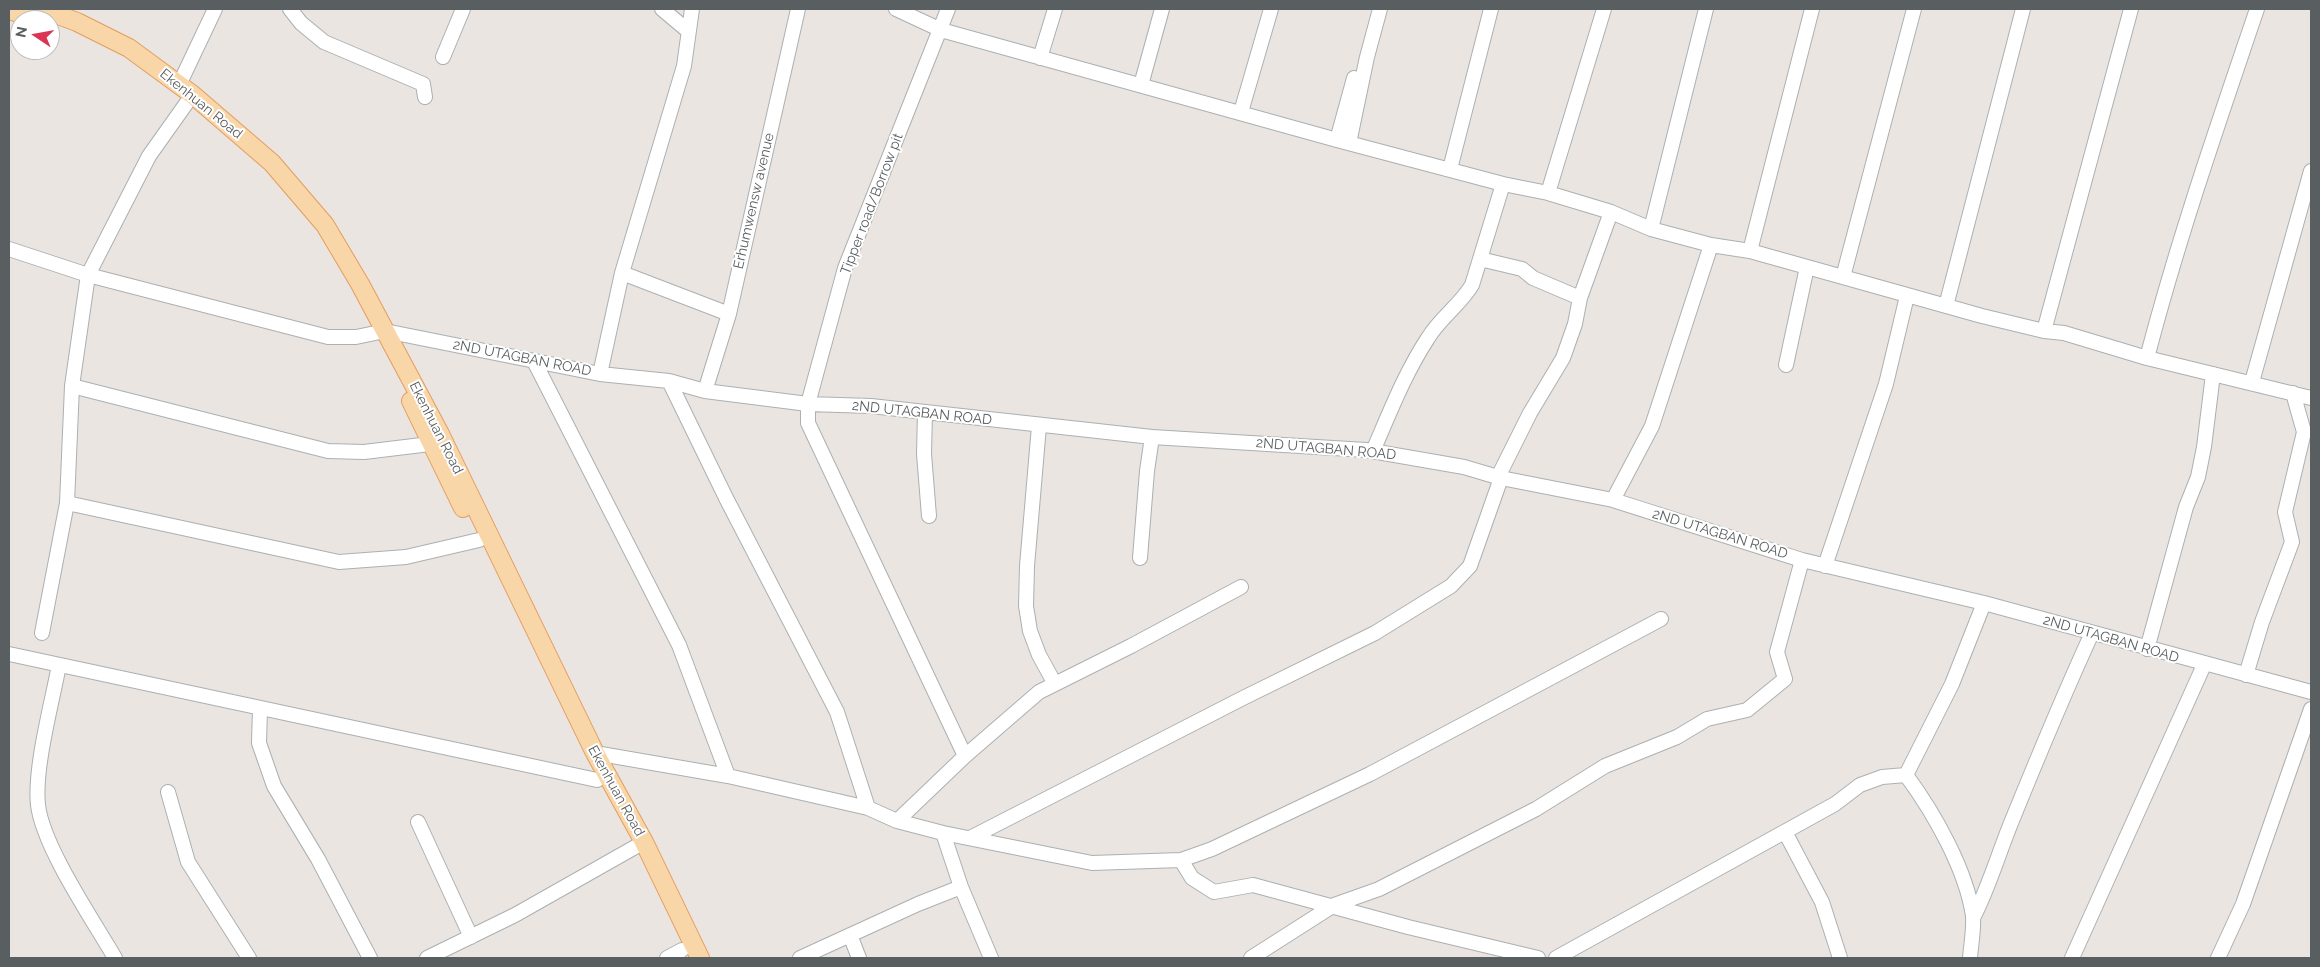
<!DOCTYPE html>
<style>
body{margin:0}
#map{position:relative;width:2320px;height:967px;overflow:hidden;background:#eae5e0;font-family:Raleway,sans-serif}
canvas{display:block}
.frame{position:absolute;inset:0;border:10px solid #595e60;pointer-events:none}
.north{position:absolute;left:10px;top:10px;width:50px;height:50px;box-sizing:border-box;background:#fff;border:1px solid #bdbfbf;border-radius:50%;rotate:282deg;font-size:14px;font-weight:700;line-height:20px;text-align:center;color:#595e60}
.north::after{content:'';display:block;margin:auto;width:18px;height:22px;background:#da3654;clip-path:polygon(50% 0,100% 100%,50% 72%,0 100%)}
</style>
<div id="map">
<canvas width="2320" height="967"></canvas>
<div class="frame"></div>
<div class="north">N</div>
</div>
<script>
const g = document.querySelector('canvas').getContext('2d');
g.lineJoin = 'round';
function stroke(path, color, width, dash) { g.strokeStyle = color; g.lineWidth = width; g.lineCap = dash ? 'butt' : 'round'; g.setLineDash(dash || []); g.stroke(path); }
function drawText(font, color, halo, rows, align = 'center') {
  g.font = font + ' Raleway,sans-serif'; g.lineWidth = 4; g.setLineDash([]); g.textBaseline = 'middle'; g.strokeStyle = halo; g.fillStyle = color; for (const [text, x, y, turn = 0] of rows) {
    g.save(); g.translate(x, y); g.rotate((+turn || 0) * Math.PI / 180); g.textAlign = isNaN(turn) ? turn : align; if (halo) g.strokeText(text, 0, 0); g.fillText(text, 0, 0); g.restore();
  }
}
const minor = new Path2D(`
 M290,9L301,23L324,42L423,84L425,97
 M662,9L687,30
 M896,9L941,30L1337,140L1503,184L1548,193L1611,212L1651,229L1711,245L1750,251L1982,316L2044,331L2064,333L2147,358L2311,398
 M948,9L845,268L808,404V423L965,756
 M443,57L463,9
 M1040,58L1055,9
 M179,85L215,9
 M1141,85L1162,9
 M1241,112L1271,9
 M1337,140L1354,78
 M1349,143L1367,57L1380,9
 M1450,169L1491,9
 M1548,193L1604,9
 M1651,229L1706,9
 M9,249L88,275L328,337H356L385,331L600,374L669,381L705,391L808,404L871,406L1152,437L1366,450L1464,467L1501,478L1613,500L1802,560L1984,603L2311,692
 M1750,251L1812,9
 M1480,259L1522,269L1533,278L1580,298L1575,324L1563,358L1530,413L1498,477
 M622,273L729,314
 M1843,277L1914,9
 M1580,298L1611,212
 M1946,306L2023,9
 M2044,331L2131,9
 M2147,358C2178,239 2218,124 2257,9
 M534,361L679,645L728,776
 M1786,365L1807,267
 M600,374L622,273L684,66L692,9
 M669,381L726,498L837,712L868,808
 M2252,382L2311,171
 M72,386L328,451L364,452L430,444
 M705,391L729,314L798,9
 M925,412L924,454L929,516
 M1039,426L1027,566L1026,606L1030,631L1039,655L1055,684
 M1373,451C1390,412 1405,373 1428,338C1440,318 1460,305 1472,285L1503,184
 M1613,500L1652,426L1711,245
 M67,503L339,562L406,557L479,540
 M1140,558L1147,471L1152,437
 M1825,566L1886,384L1907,296
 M42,633L67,503L72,386L88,275L149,156L188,101
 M2147,649L2186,507L2198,477L2204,447L2213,374
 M9,654L597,780
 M59,665C52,703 34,768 38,805C43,847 93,920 115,958
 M2246,675L2262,622L2292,542L2285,512L2304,432L2293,393
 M260,709L259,743L274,786L318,859L370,958
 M595,753L728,776L868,808L897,821L943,833L1092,863L1181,860L1192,878L1214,892L1253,885L1408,927L1538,958
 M1906,775C1934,813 1966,869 1973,916C1974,929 1971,945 1970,958
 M168,792L188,862L249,958
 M897,821L965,756L1039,692L1131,646L1241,587
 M418,822L471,937
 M1785,832L1822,902L1840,958
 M943,833L961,887L991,958
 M970,838L1243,698L1375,633L1451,586L1470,566L1501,478
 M1181,860L1212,849L1370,774L1661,619
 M1973,918C1989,887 1998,855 2011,823C2037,759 2063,696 2092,633
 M850,935L859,958
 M427,958L515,915L644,842
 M667,958L682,950
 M800,958L918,904L961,887
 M1251,958L1334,905L1379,889L1536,809L1605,766L1677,737L1707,719L1747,710L1785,679L1777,652L1802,560
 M1556,958L1835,804L1860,785L1882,777L1906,775L1952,684L1984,603
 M2072,958L2204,665
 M2218,958L2243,904L2311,709`);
const major = new Path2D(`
 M42,9L77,22L129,48L193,95L272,163L325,225L360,284L440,434L595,753L644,842L700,958
 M9,10L41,20
 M411,401L463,508`);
stroke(minor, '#acb0b2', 16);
stroke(major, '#e59c5e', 20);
stroke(minor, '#fff', 14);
stroke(major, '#f8d6a7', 18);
drawText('14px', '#595e60', '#fff', [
 ["Ekenhuan Road",201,104,39],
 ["Erhumwensw avenue",754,201,-77],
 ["Tipper road/Borrow pit",872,204,-69],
 ["2ND UTAGBAN ROAD",522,358,11],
 ["2ND UTAGBAN ROAD",922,413,6],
 ["Ekenhuan Road",436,428,63],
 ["2ND UTAGBAN ROAD",1326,449,5],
 ["2ND UTAGBAN ROAD",1720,534,17],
 ["2ND UTAGBAN ROAD",2111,639,16],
 ["Ekenhuan Road",616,791,61]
]);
</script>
